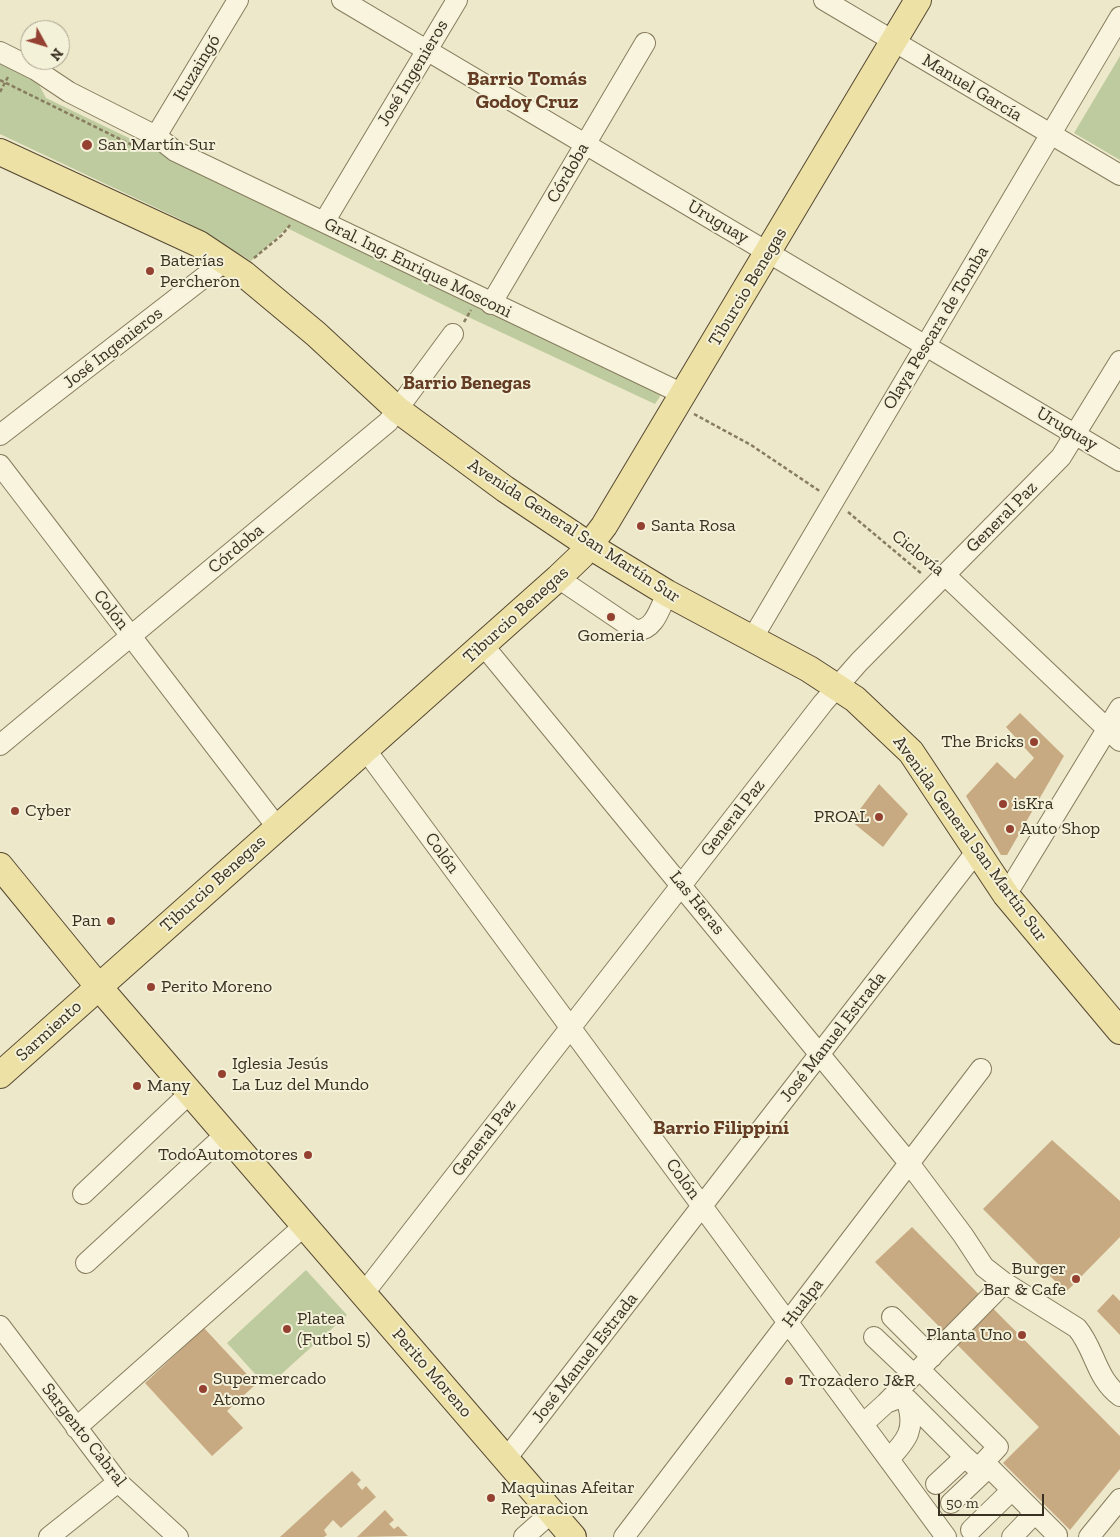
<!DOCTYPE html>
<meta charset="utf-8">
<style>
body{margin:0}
#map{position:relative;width:1120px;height:1537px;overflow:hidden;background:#ede8ca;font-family:"Zilla Slab",serif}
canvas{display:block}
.north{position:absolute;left:20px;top:20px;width:50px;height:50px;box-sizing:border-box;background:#f4f1d9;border:1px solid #aaa490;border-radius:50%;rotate:129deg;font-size:14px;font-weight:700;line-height:20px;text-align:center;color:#3a3122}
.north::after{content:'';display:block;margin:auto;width:18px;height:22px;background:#944132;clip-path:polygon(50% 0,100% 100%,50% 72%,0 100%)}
.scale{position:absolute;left:938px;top:1494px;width:106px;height:22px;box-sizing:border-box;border:2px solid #3a3122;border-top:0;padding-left:6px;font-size:15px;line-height:18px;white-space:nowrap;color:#3a3122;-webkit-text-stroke:4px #f4f1d9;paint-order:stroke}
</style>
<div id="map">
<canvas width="1120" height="1537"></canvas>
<div class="north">N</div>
<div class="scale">50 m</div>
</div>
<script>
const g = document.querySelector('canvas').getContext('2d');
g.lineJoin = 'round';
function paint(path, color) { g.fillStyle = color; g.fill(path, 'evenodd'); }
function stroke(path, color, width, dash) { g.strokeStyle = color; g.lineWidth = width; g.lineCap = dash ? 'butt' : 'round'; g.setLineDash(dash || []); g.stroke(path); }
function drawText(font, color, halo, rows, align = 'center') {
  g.font = font + ' "Zilla Slab",serif'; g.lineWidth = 4; g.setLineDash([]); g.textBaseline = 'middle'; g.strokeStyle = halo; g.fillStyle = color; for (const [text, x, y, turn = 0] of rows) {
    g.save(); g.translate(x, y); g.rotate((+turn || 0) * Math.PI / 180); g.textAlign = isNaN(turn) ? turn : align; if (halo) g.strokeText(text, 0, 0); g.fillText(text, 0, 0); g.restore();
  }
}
paint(new Path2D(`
 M1120,56V160L1074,133Z
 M0,62L36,79L46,98L661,395L655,404L464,315L287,228L251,261L182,220L0,134Z
 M306,1270L347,1315L267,1387L227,1343Z`), '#becb9e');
paint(new Path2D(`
 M1020,713L1064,756L1007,855H1001L966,796L997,762L1015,779L1034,758L1006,727Z
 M879,784L908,814L883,847L851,821Z
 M1052,1140L1120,1201V1237L1066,1292L983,1209Z
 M912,1227L1120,1436V1469L1070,1530L1003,1463L1039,1427L875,1262Z
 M1113,1294L1120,1301V1335L1097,1311Z
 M204,1328L256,1384L227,1411L243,1428L212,1456L145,1383Z
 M352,1471L361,1480L357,1484L362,1490L366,1486L376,1497L341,1528L333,1520L324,1530L327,1535L324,1537H280Z
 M385,1510L394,1520L389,1524L394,1529L398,1526L408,1536L357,1537Z`), '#c8aa82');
const minor = new Path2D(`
 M342,0L1120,461
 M824,0L1120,175
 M0,52L36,70L69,92L156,136L175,151L683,394
 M156,136L238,0
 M324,222L457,0
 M491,304L645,43
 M0,435L225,261
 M0,465L277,827
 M945,575L1120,741
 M558,578L635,630C654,632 660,608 667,593
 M752,639L1120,17
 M483,645L909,1163L963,1235L984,1267L1002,1281L1077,1328C1095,1349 1096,1379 1120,1396
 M0,745L388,422L453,334
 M365,749L946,1537
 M1006,895L1120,708
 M83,1194L190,1093
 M86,1263L226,1134
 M364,1293L823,703L859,662L1061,457L1120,361
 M892,1317L932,1357
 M0,1326L118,1482L178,1537
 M874,1337L914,1375
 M919,1369L998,1447L984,1462L1057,1535L1055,1537
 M907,1399L965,1457
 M886,1403L1004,1283
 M863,1424L886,1403L899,1398L907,1402C916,1429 907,1440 889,1459
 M76,1428L305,1225
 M506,1459L976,852
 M936,1484L965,1457L975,1466
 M951,1503L989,1467
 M971,1530L1012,1490
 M49,1537L118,1482
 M524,1537L552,1512
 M624,1537L981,1069
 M1012,1537L1035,1513
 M1089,1537L1120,1499`);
const major = new Path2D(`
 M0,152L199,244L244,274L316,334L398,410L505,489L590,546L667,593L809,669L855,699L911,752L1006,895L1120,1031
 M0,866L98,986L573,1537
 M0,1075L558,578L582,555L604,526L918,0`);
stroke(minor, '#887c5f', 22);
stroke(major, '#574933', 28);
stroke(new Path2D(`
 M0,80L134,146
 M0,92L9,75
 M254,258L282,235L290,225
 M464,322L471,310
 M694,414L751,445L821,492
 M848,512L922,574`), '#887c5f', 2.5, [4, 2.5]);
stroke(minor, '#f8f4dd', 20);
stroke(major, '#ede1a5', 26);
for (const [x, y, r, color] of [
 [87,145,6,"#944132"],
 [150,271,5,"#944132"],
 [641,526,5,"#944132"],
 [611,617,5,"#944132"],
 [1034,742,5,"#944132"],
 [1003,804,5,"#944132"],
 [15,811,5,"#944132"],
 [879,817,5,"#944132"],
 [1010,829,5,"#944132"],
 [111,921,5,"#944132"],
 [151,987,5,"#944132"],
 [222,1074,5,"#944132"],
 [137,1086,5,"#944132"],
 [308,1155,5,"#944132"],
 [1076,1279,5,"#944132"],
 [287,1329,5,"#944132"],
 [1022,1335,5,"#944132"],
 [789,1381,5,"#944132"],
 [203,1389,5,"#944132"],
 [491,1498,5,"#944132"]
]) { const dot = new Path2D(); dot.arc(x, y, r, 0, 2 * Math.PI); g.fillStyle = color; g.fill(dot); stroke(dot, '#f4f1d9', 2); }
drawText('18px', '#3a3122', '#f4f1d9', [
 ["Ituzaingó",197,68,-59],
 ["José Ingenieros",413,73,-59],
 ["Manuel García",972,88,31],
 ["Córdoba",568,173,-60],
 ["Uruguay",718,222,31],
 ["Gral. Ing. Enrique Mosconi",418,268,26],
 ["Tiburcio Benegas",748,287,-59],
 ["Olaya Pescara de Tomba",936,328,-59],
 ["José Ingenieros",113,348,-38],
 ["Uruguay",1067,429,31],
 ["General Paz",1002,517,-45],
 ["Avenida General San Martín Sur",574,531,33],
 ["Córdoba",236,549,-40],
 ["Ciclovía",918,553,39],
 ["Colón",111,610,52],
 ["Tiburcio Benegas",516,615,-42],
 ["General Paz",733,818,-52],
 ["Avenida General San Martín Sur",970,839,54],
 ["Colón",442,853,54],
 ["Tiburcio Benegas",213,884,-42],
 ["Las Heras",697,903,51],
 ["Sarmiento",49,1031,-42],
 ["José Manuel Estrada",833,1037,-52],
 ["General Paz",484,1138,-52],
 ["Colón",683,1179,54],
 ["Hualpa",803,1303,-53],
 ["José Manuel Estrada",585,1358,-52],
 ["Perito Moreno",432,1373,49],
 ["Sargento Cabral",84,1435,52]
]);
drawText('18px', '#3a3122', '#f4f1d9', [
 ["San Martín Sur",98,145],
 ["Baterías",160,261],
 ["Percheron",160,282],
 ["Santa Rosa",651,526],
 ["Gomeria",611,636,"center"],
 ["The Bricks",1024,742,"right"],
 ["isKra",1013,804],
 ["Cyber",25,811],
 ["PROAL",869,817,"right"],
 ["Auto Shop",1020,829],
 ["Pan",101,921,"right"],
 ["Perito Moreno",161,987],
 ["Iglesia Jesús",232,1064],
 ["La Luz del Mundo",232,1085],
 ["Many",147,1086],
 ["TodoAutomotores",298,1155,"right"],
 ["Burger",1066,1269,"right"],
 ["Bar & Cafe",1066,1290,"right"],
 ["Platea",297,1319],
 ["(Futbol 5)",297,1340],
 ["Planta Uno",1012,1335,"right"],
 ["Supermercado",213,1379],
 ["Atomo",213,1400],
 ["Trozadero J&R",799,1381],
 ["Maquinas Afeitar",501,1488],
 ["Reparacion",501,1509]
], 'left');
drawText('bold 19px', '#643b23', '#f4f1d9', [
 ["Barrio Benegas",467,384]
]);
drawText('bold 20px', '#643b23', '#f4f1d9', [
 ["Barrio Tomás",527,79],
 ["Godoy Cruz",527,102],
 ["Barrio Filippini",721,1128]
]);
</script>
